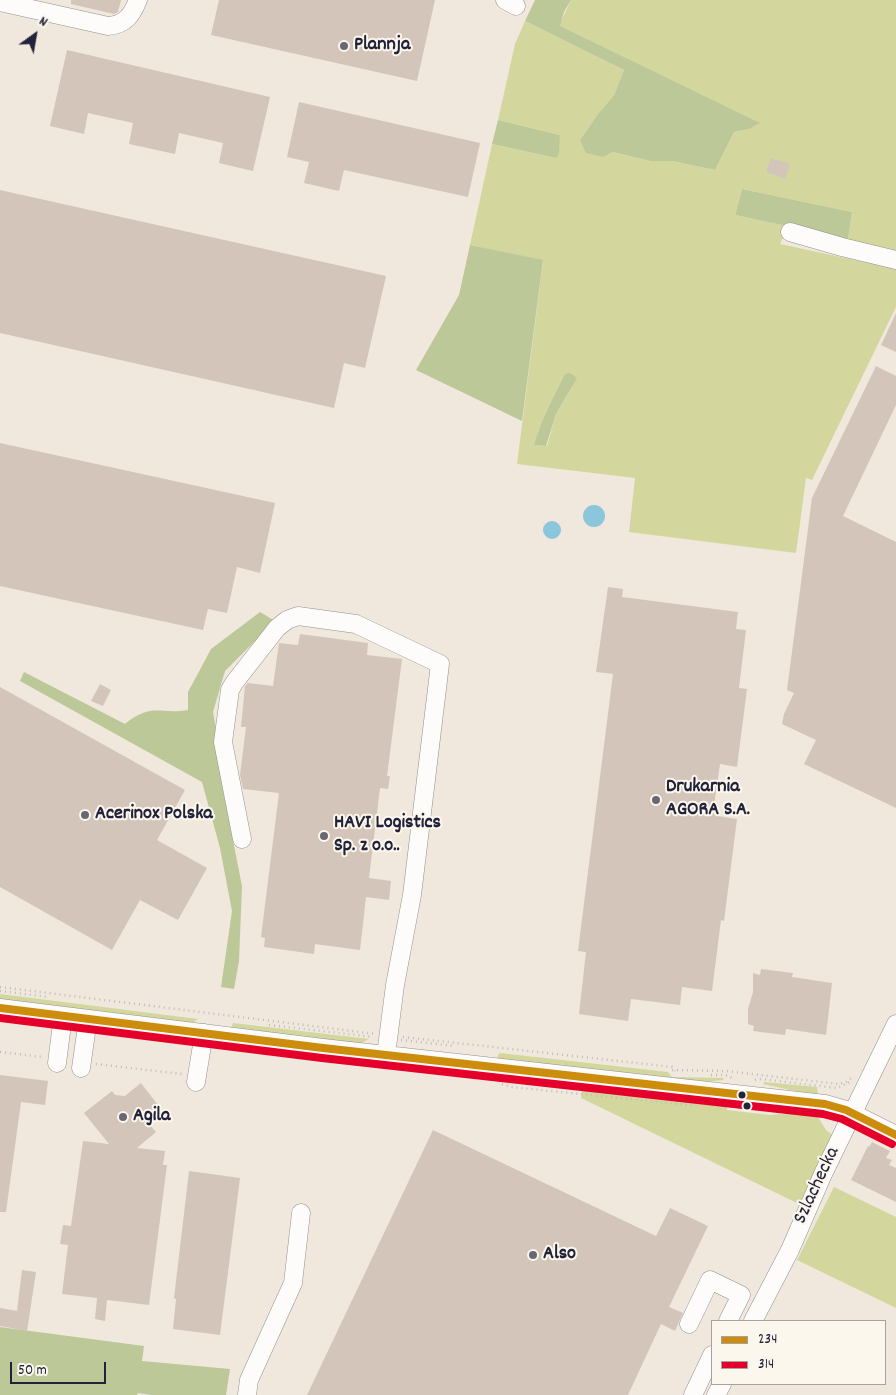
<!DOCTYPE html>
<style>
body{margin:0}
#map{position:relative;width:896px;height:1395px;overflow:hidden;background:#f0e8dd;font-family:Dekko,sans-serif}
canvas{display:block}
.legend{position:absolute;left:711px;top:1320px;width:175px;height:65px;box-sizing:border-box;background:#fbf7ec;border:1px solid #a4a2a5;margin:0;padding:6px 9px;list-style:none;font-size:15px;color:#22223b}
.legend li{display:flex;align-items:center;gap:10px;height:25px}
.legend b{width:25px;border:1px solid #a4a2a5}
.north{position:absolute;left:10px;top:10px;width:50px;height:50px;-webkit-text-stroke:4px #fbf7ec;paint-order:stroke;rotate:32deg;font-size:14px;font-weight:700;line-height:20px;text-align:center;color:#22223b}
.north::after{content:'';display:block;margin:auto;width:18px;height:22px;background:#22223b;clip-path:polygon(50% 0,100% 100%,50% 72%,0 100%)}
.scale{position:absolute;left:10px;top:1362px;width:96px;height:22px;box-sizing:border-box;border:2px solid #22223b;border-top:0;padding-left:6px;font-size:15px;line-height:18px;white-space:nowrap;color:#22223b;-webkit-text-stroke:4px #fbf7ec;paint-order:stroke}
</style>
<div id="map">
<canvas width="896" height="1395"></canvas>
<ul class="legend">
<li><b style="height:6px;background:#cc8c0c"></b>234</li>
<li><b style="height:6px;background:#e4002b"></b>314</li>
</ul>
<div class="north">N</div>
<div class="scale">50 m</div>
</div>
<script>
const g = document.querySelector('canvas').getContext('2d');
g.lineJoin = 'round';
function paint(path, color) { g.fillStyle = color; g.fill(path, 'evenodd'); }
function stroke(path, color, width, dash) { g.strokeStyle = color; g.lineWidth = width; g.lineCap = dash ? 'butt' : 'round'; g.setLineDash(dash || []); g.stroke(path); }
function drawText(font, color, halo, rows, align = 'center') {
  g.font = font + ' Dekko,sans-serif'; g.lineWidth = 4; g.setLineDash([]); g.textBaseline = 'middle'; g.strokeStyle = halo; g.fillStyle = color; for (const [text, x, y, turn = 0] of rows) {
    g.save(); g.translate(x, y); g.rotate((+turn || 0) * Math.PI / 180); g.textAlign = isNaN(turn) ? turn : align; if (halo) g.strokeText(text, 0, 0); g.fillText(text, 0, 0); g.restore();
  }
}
paint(new Path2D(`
 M571,0H896V255L848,239L852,212L742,189L735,215L788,226L780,244L896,269V307L812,480L806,478L796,553L629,532L635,478L517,464L543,261L470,245L492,144L556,158L560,135L498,120L515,44L525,21L624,70L614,95L598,114L580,140L603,157L613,152L650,161H672L715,170L734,132L749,129L759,123L559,26ZM570,390L556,414L547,446L535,445L538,432Z
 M0,994L198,1019L191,1024L0,1001Z
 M233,1023L369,1039L360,1044L230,1030Z
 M500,1053L668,1072L672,1077L724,1078L723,1080L706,1082L497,1061L498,1055Z
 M764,1082L817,1087L818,1096L763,1084Z
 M583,1085L682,1095L727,1106V1110L770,1115L801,1112L816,1114L826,1130L834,1136L799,1204L581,1098Z
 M834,1187L896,1217V1308L797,1260Z`), '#d3d79e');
paint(new Path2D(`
 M535,0H571L564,12L560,26L760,123L749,129L734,132L715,170L672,161H650L613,152L603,157L586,153L580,140L598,114L614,95L624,70L525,21Z
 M498,120L560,135L559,153L556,158L492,144Z
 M742,189L852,212L848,239L735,215Z
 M470,245L543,260L522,421L416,370L459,295Z
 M570,373L577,378L556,414L546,446L534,445C541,420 554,397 565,374Z
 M260,612L275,621L225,671L213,712L226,786L223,790L242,886L239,961L234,989L221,987L232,911L220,848L202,782L20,681L24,672L125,724C152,702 160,715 188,710V692L211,649Z
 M0,1327L144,1346L142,1361L230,1369L226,1395H151L138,1393L137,1395H0Z`), '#bdc898');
paint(new Path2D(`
 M583 516a11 11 0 1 1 22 0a11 11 0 1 1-22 0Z
 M543 530a9 9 0 1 1 18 0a9 9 0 1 1-18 0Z`), '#8bc6dd');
paint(new Path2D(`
 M71,0H121L118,12L114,14L71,4Z
 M219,0H435L417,81L211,35Z
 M67,50L270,97L253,171L219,163L223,143L179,133L175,154L129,144L133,123L88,113L84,134L50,126Z
 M299,102L480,143L468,197L344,170L339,191L304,183L309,162L287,157Z
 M771,158L790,164L785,179L766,172Z
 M0,190L386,276L365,368L344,363L334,408L0,333Z
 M896,313V352L881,345Z
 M876,366L896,376V405L843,516L896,542V808L804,764L816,740L782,724L784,714L794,693L787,690L812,498Z
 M0,443L275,503L260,573L237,567L227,613L208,609L203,630L0,586Z
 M608,587L623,589L622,597L738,612L736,629L746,630L739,688L747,689L737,767L720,764L713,813L718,814V816L737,819L724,921L721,920L712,991L682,987L680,1005L631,999L628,1021L579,1014L586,952L578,951L613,674L596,672Z
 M300,634L368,643L367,655L402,659L387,776H390L388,789L380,788L369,878L391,881L389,900L366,897L360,950L315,944L314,954L264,947L265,938L261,937L279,793L243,789L240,775L246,727H241L245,686L248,683L273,686L279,643L298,645Z
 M100,684L111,690L103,706L91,701Z
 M0,687L185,790L157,840L207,868L178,920L140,900L112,950L0,887Z
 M761,969L793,973L792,977L832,983L826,1035L786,1029L785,1035L753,1031L754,1026L748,1024V1009L753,992V973L760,975Z
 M0,1075L48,1081L45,1105L21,1102L6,1212H0Z
 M141,1083L164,1113L149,1124L156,1132L137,1148L165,1151L163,1165H167L149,1305L107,1300L105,1321L95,1319L97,1298L62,1294L68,1245L60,1244L63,1225L71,1226L83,1141L109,1144L84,1113L112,1091L115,1095L125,1096Z
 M433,1130L656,1236L670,1208L708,1226L669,1307L683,1313L675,1331L661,1324L628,1395H307Z
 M872,1142L890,1151L886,1158L892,1160L889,1165L896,1168V1202L851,1180L868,1146L869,1147Z
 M189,1171L240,1178L220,1335L173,1329L176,1299L174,1298Z
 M22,1270L36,1272L27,1331L0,1326V1308L17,1311Z`), '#d3c5ba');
const minor = new Path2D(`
 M505,0L516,6
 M0,2L108,26C125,25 132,15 138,0
 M790,232L842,247L896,260
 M242,839L223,742L230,690L234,683L277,628L287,620L298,616L356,624L440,664L412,895L395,985L386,1055
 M0,1008L323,1048L825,1104L846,1110L896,1135
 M57,1063L63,1016
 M81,1068L88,1019
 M196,1082L204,1033
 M753,1321L790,1250L823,1174L896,1024
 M689,1324L710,1280L741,1295L728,1321
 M247,1395L249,1380L293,1283L301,1213
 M693,1395L712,1355
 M716,1395L722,1384`);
stroke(minor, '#938f8d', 19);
stroke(new Path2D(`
 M0,987L376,1034
 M0,991L48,997
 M269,1025L373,1037
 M403,1037L672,1067L675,1071
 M401,1040L455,1046
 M0,1052L43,1057
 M96,1064L182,1074
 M672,1070L726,1071L838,1084L846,1082L854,1076
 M711,1075H725L732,1078
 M755,1080L761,1079L837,1088L850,1082
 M502,1084L512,1087L697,1106`), '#bebdbe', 2.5, [1, 4]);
stroke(minor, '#fdfcfa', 18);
stroke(new Path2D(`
 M0,1008L323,1048L825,1104L846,1110L896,1135`), '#cc8c0c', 8);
stroke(new Path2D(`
 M0,1018L322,1058L823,1114L842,1119L892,1144`), '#e4002b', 8);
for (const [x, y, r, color] of [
 [344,46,5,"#6a6774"],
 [656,800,5,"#6a6774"],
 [85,815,5,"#6a6774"],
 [324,836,5,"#6a6774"],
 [742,1095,4.5,"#22223b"],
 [747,1106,4.5,"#22223b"],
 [123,1117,5,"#6a6774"],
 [533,1255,5,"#6a6774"]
]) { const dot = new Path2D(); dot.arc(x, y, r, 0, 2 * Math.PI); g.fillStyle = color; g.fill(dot); stroke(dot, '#fbf7ec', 2); }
drawText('bold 20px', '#22223b', '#fbf7ec', [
 ["Plannja",354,46],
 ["Drukarnia",666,788],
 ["AGORA S.A.",666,811],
 ["Acerinox Polska",95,815],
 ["HAVI Logistics",334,824],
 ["Sp. z o.o..",334,847],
 ["Agila",133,1117],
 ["Also",543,1255]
], 'left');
drawText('20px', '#22223b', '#fbf7ec', [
 ["Szlachecka",818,1186,-65]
]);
</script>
